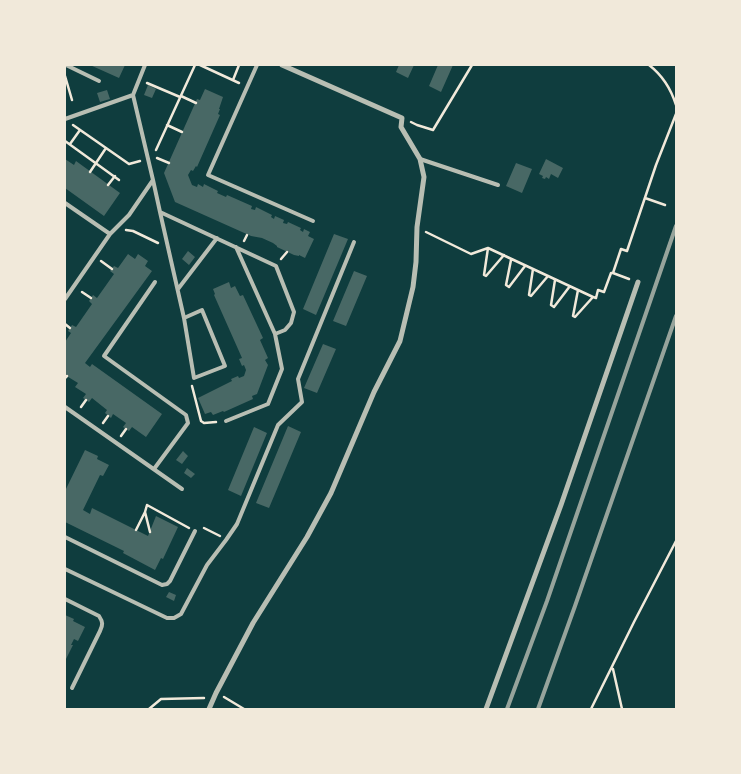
<!DOCTYPE html>
<style>
body{margin:0}
#map{position:relative;width:741px;height:774px;overflow:hidden;background:#0f3d3e;font-family:"DejaVu Sans",sans-serif}
canvas{display:block}
.frame{position:absolute;inset:0;border:66px solid #f1e9da;pointer-events:none}
</style>
<div id="map">
<canvas width="741" height="774"></canvas>
<div class="frame"></div>
</div>
<script>
const g = document.querySelector('canvas').getContext('2d');
g.lineJoin = 'round';
function paint(path, color) { g.fillStyle = color; g.fill(path, 'evenodd'); }
function stroke(path, color, width, dash) { g.strokeStyle = color; g.lineWidth = width; g.lineCap = dash ? 'butt' : 'round'; g.setLineDash(dash || []); g.stroke(path); }
paint(new Path2D(`
 M90,65H125L119,78Z
 M399,65H414L408,78L396,72Z
 M438,65H453L441,92L429,86Z
 M148,85L156,89L152,98L144,95Z
 M205,89L223,97L219,109H220L218,114L220,115L197,167L196,166L193,171L191,170L188,175L192,185L197,187L198,184L203,187L204,184L218,191L217,193L226,197L227,195L252,206L251,209L255,210L256,207L272,215L271,217L274,219L275,216L284,220L283,223L287,224L288,222L301,228L300,230L303,232L304,229L310,232L308,236L314,239L305,258L299,255V256L294,255L277,247V246L273,243L262,238L251,236L175,202L164,173L197,99L200,100Z
 M107,90L110,99L100,102L97,93Z
 M65,159L74,165L76,161L120,193L104,216L65,188Z
 M546,159L563,168L558,178L551,174L549,179L546,177L545,179L542,178L543,176L539,174Z
 M516,163L532,169L522,193L506,186Z
 M334,234L348,239L316,315L303,309Z
 M188,251L195,257L189,265L182,259Z
 M128,254L135,259L138,254L148,261L145,266L152,271L85,363L90,367L92,364L162,414L146,437L132,427L129,431L123,427L126,423L113,414L111,418L105,413L107,410L92,398L89,402L83,398L86,394L75,387L78,383L65,375V342L71,333L68,331L72,325L76,327L92,304L89,301L93,295L97,298L114,274L110,271L114,266L118,268Z
 M354,271L367,276L346,326L333,321Z
 M229,282L231,288L235,286L240,296L243,295L263,338L260,340L268,358L265,360L268,365L257,394L252,396L253,399L224,412L223,411L213,415L211,412L205,414L198,398L232,381L231,379L238,376L239,378L244,376L246,370L244,365L242,366L239,359L242,358L214,295L215,294L213,289Z
 M323,344L336,349L317,393L304,388Z
 M288,426L301,432L269,508L256,503Z
 M254,427L267,433L241,496L228,490Z
 M85,450L98,456L97,459L109,465L103,476L100,475L83,510L90,514L92,508L148,536L156,516L178,527L163,559L161,558L155,570L123,553L124,551L65,522V491Z
 M183,451L188,456L182,464L176,460Z
 M187,468L195,474L191,478L184,473Z
 M169,592L176,595L174,601L166,597Z
 M65,615L74,619L73,621L85,627L78,641L74,639L71,645H73L65,661Z`), '#486865');
stroke(new Path2D(`
 M200,65L239,83
 M649,65C662,75 671,89 676,105
 M65,76L72,100
 M233,80L239,65
 M147,83L180,97
 M181,96L196,103
 M411,122L417,125L433,130L472,65
 M73,125L129,164L140,161
 M167,125L182,132
 M65,141L119,180
 M70,144L80,130
 M156,150L195,65
 M157,158L169,163
 M90,172L106,148
 M108,185L115,176
 M645,198L665,205
 M126,230L133,231L158,243
 M426,232L471,254L488,248L593,297
 M244,241L247,235
 M488,248L484,275L486,276L504,255
 M281,259L287,252
 M511,260L506,285L509,287L525,266
 M101,261L112,269
 M533,269L529,295L531,296L548,276
 M613,273L629,279
 M555,280L551,305L554,307L570,286
 M578,290L573,316L575,317L593,297L596,298L598,290L604,292L611,273H613L621,249L627,251L656,165L676,114
 M82,292L91,298
 M65,324L70,328
 M65,378L67,376
 M192,386L201,421L204,423L216,422
 M81,407L86,400
 M103,423L108,416
 M121,436L126,429
 M145,512L147,505L189,528
 M204,528L220,536
 M136,530L145,512L150,532
 M613,669L622,709
 M224,697L244,709
 M149,709L161,699L204,698
 M591,709L634,622L676,541`), '#f1e9da', 2.5);
stroke(new Path2D(`
 M66,65L99,81
 M145,65L133,95L153,180
 M257,65L208,175L313,221
 M65,119L133,95
 M420,159L498,185
 M65,203L110,234
 M160,212L184,318L194,378L225,366L202,310L184,318
 M178,289L217,238
 M65,299L110,234L129,215L153,180L160,212L276,266L294,312L291,323L285,330L275,334
 M65,407L182,489
 M226,421L268,404L282,369L275,334L236,247
 M154,469L188,423L186,415L104,356L155,282
 M65,537L162,585L167,584L170,581L195,531
 M65,569L167,618H174L181,614L207,565L226,540L237,524L278,425L302,402L298,379L354,242
 M65,599L99,616C103,622 103,625 100,631L72,688`), '#b8beb3', 4);
stroke(new Path2D(`
 M209,709L216,693L253,623L307,537L331,493L374,392L400,341L413,287L416,262L417,227L424,177L420,159L401,127L402,118L282,65
 M486,709L561,505L638,282`), '#b8beb3', 5);
stroke(new Path2D(`
 M507,709L547,601L676,226
 M538,709L575,606L676,316`), '#97a49c', 4);
</script>
